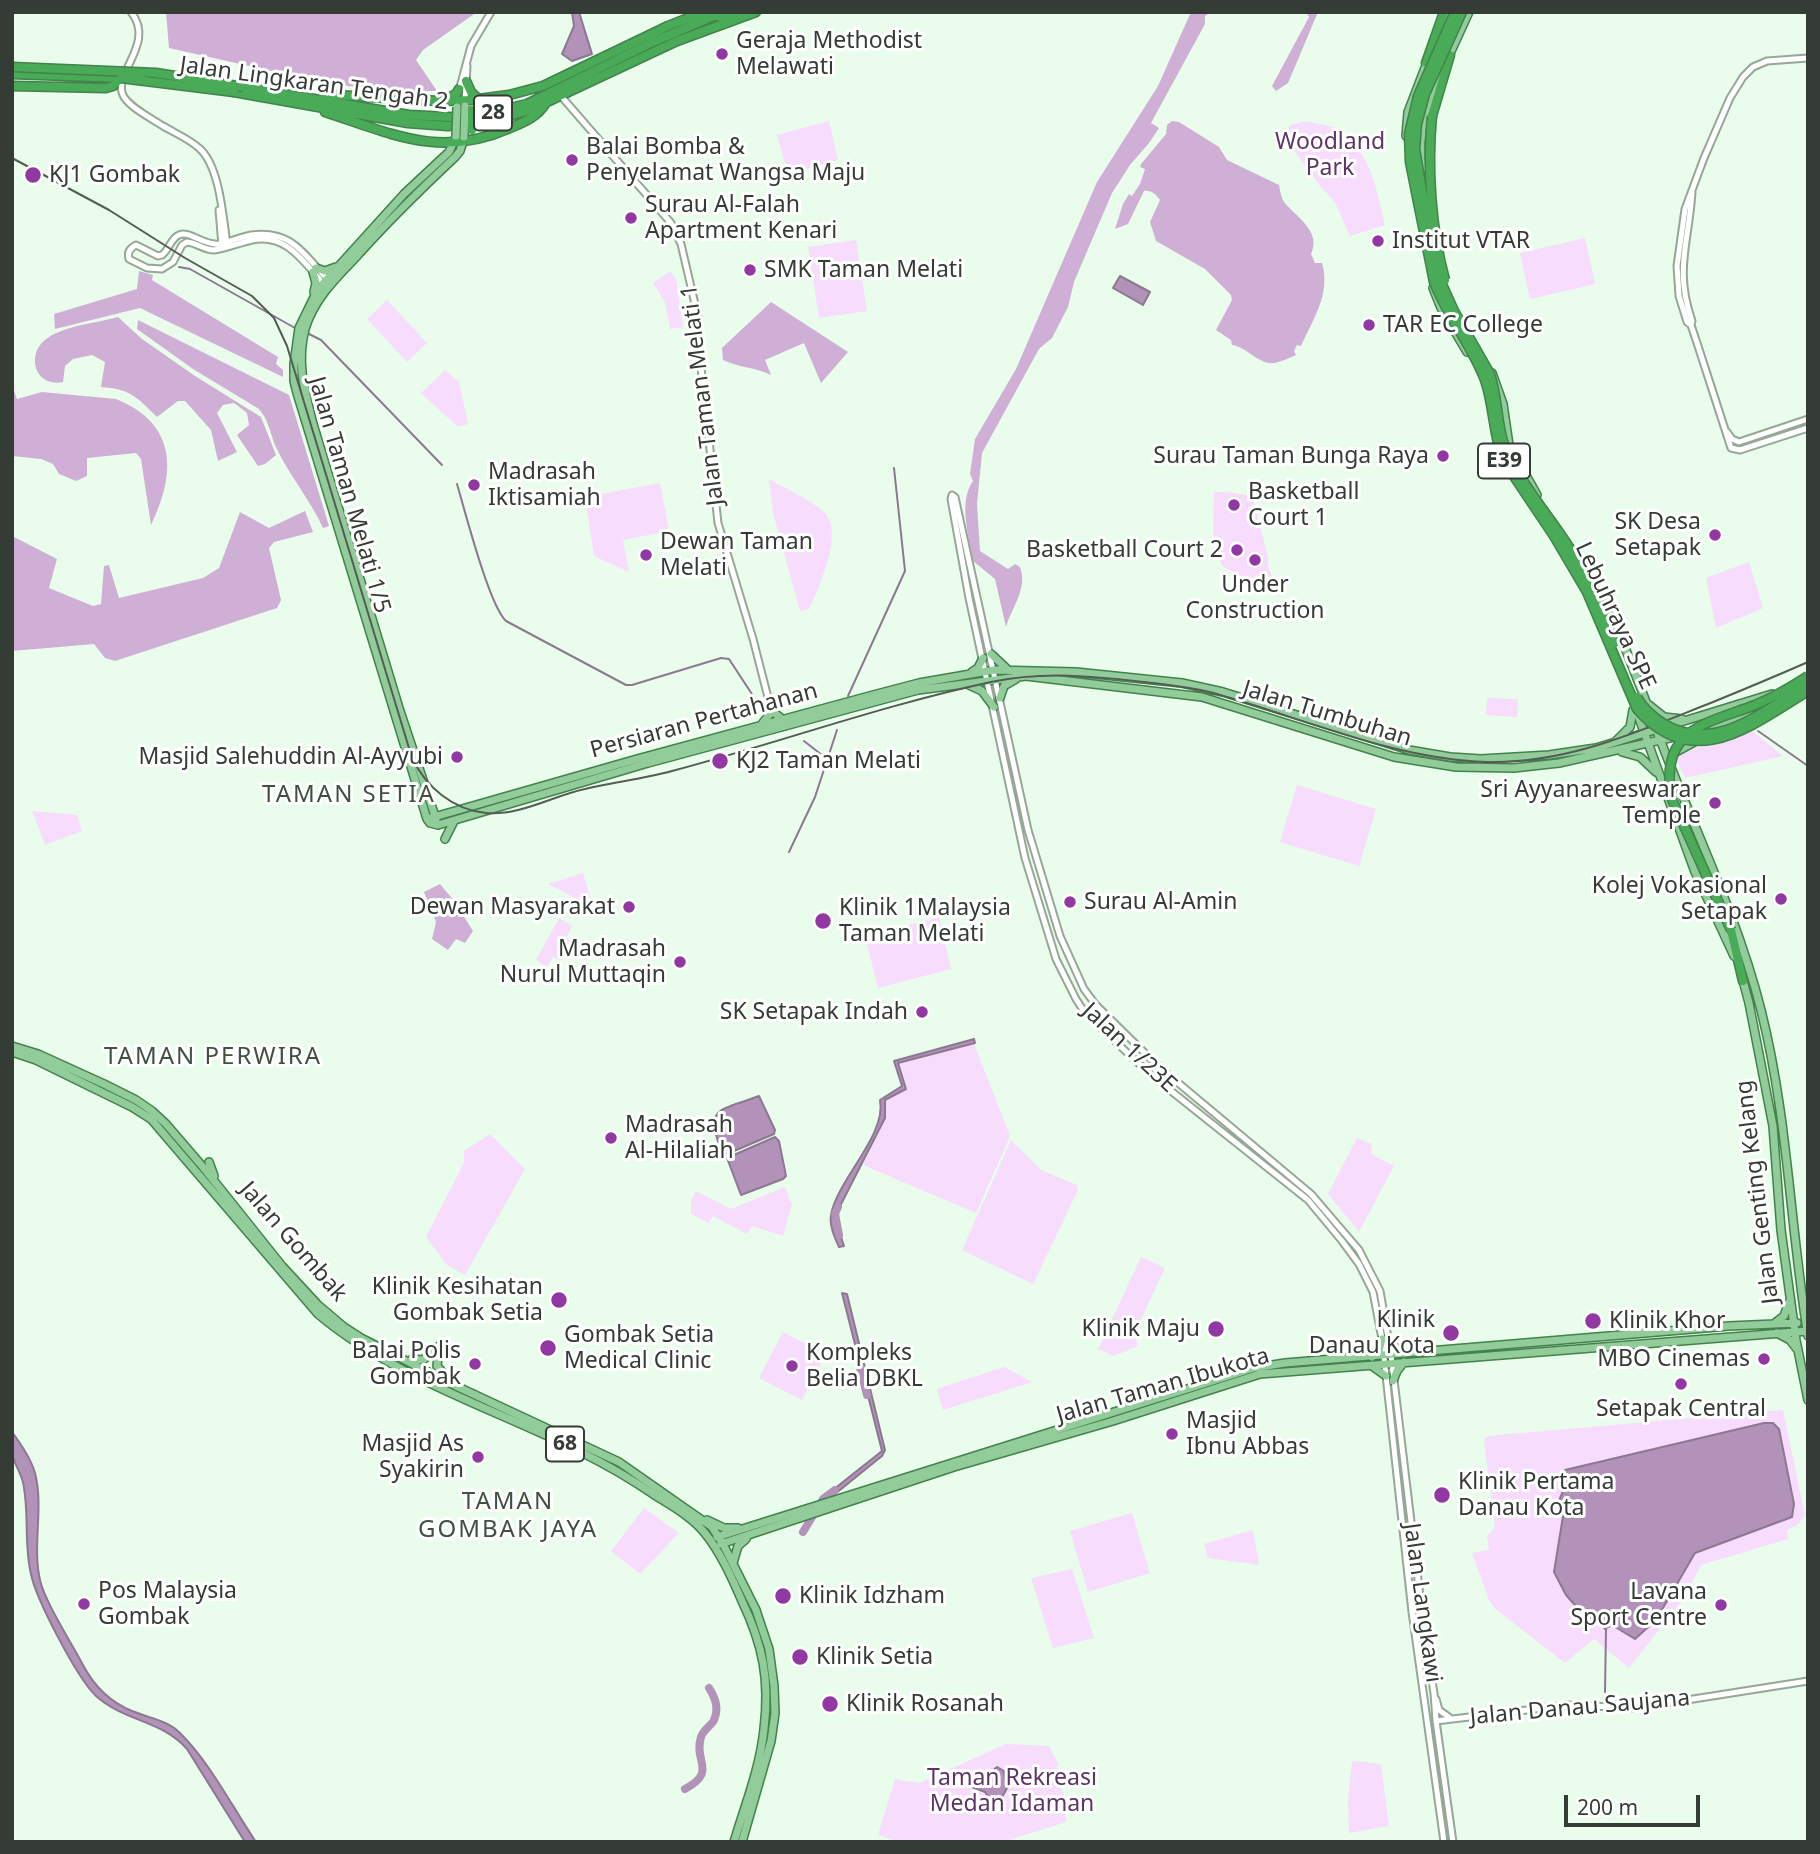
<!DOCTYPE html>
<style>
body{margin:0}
#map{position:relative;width:1820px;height:1854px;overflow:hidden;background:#eafceb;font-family:"Noto Sans",sans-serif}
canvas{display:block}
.frame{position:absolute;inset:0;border:14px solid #353b35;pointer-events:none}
.scale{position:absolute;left:1564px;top:1795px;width:136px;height:32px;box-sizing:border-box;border:4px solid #353b35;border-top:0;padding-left:9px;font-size:21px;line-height:24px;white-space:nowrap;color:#353b35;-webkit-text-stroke:5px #fff;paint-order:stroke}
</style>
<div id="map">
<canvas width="1820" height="1854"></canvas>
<div class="frame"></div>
<div class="scale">200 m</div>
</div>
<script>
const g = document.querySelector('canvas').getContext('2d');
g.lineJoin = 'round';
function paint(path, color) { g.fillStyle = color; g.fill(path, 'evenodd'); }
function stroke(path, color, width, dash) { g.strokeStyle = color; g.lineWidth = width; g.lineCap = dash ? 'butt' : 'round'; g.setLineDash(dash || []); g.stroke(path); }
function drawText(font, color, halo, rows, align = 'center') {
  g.font = font + ' "Noto Sans",sans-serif'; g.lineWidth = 6; g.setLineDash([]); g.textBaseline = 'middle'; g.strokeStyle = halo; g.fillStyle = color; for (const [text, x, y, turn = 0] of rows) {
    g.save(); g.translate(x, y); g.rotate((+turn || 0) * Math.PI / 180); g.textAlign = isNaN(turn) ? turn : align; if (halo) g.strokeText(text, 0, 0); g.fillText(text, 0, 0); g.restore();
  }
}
paint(new Path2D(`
 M829,121L838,160L788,174L777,135Z
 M1302,122C1364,122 1374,176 1385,225L1350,236L1335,202L1320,186L1290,145L1287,135L1290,125Z
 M1585,238L1595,284L1530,299L1520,253Z
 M856,240L867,311L819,318L808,247Z
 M670,271L676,279L683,327L670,329L665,302L653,283Z
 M387,300L427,343L407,362L367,319Z
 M445,370L459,382L468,424L458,427L421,393Z
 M769,479C781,486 818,504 826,514C843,535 819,588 809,609L800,611L773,513Z
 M660,483L669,531L623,540L629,572L594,556L585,497Z
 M1214,492H1227L1252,496L1268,557V566L1280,597L1222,566L1213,533Z
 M1749,562L1763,608L1716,628L1706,578Z
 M1487,698L1518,699L1517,717L1486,715Z
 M1752,731L1783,756L1685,778L1675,757L1705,745Z
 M1297,785L1376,809L1359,866L1280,842Z
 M32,811L77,815L82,831L45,845Z
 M583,873L593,907L548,884Z
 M939,917L951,969L878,988L865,936Z
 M559,918L572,926L566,938L572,941L561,961L553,957L547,967L536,960Z
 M974,1044L1010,1136L976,1213L863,1165L885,1120L886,1101L907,1089L899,1064Z
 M490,1134L525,1169L465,1275L447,1265L426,1237L464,1163V1151Z
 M1357,1138L1372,1144L1371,1154L1394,1166L1359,1232L1328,1194Z
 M1011,1140L1041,1170L1077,1185L1078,1190L1033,1284L962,1250Z
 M785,1187L792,1205L783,1236L752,1226L747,1234L713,1216L709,1223L691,1214V1201L696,1191L731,1209Z
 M1141,1257L1165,1268L1134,1334L1138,1346L1114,1356L1098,1349Z
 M783,1332L826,1354L802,1400L759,1378Z
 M1004,1367L1032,1382L943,1410L937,1389Z
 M1783,1410L1805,1515L1798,1525L1787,1530L1788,1539L1701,1565L1685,1597L1629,1668L1594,1639L1565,1663L1494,1608L1489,1600L1472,1553L1489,1550L1487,1536L1495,1527L1484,1440L1488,1436Z
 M644,1508L679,1533L640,1574L611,1551Z
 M1132,1513L1150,1573L1088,1592L1070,1531Z
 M1253,1530L1259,1565L1208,1558L1204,1544Z
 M1072,1569L1094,1638L1053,1648L1031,1578Z
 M1006,1744L1049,1746L1059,1765L1056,1766L1064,1800L1066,1822L1003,1842H899L878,1835L895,1779L919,1783Z
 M1352,1761L1381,1764L1389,1826L1349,1833L1348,1800Z`), '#f7dcfd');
paint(new Path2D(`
 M166,12H477L423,50L416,60L437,91H398L329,84L169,48Z
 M1191,12H1211L1205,16V24L1151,123L1159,128L1149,143L1130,165L1112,193L1074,282L1068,307L1052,338L1039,349L982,453L977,504L980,551L1008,569L1015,564L1020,567C1028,588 1012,607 1006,627L995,579L973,561C969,536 958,502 973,481L970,474L975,439L1016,369L1097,182L1158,86Z
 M1306,12H1318L1288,83L1276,91L1272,86L1309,17Z
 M1172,121L1179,122L1219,147L1227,160L1279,185C1280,191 1281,197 1284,202C1296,217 1322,231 1311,254L1315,263H1322C1331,294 1313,319 1301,346L1297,345L1294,351L1296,355C1289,358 1281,362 1274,363C1259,365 1247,347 1232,345L1231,340L1216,330L1232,300L1231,295L1205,269L1156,241L1150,222L1160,200C1156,194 1151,190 1144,191L1128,224L1115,229L1123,204L1129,194L1132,196L1140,184L1145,169L1140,167L1141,164L1166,134L1167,125Z
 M139,271L153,275L152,280L278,357L276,364L283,370V377L140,308L55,329L54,314L137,289Z
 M771,302L848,352L821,383L804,343L765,360L771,375C756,367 739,368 723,360L722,348Z
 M118,317L142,339L195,376L261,417L276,455L265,464L258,466L237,435L249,425L247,413L234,403L223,405L217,413L237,452L218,461L211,430L185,401H178L157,417C137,397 130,389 101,387L105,362L92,355L73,359L65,366L63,382C33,388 25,351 49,337C68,325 97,323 118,317Z
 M138,320L289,395L329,526L323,528C310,499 288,474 275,445C270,432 268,419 259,409L193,369L137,329Z
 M12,385L17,399L42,392L116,399C178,424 176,474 151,525L141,459L136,453L87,458V476L76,481L59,474L53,464L41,459L12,456Z
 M305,511L313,532L274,542L269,548L281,600L277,608L115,661L105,658L94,644L12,651V536L57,559L49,588L93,606L101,604L104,566L109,565L119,598L203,578L219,568L240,512L269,528Z
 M440,884L455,902L473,931L465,943L456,939L448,950L432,939L436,922L424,892Z`), '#d0afd7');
const water = new Path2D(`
 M572,12H579L592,54L572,61L562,54L574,26Z
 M1120,276L1150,292L1143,305L1113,288Z
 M974,1039L975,1043L898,1063L906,1089L885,1100V1118L836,1214L835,1219L844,1246L839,1247C835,1238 829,1225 831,1215C837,1180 887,1135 880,1100L902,1086L894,1061Z
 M759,1096L775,1130L774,1134L727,1154L722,1152C703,1106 720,1111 759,1096Z
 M775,1137L779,1141L786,1176L783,1179L741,1195L727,1158Z
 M842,1293L847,1294L885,1450L882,1456L835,1494L824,1497L882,1451Z
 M1764,1423H1773L1779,1429L1794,1504L1792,1517L1695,1553L1656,1620L1635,1639L1612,1625L1605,1629L1603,1625L1581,1612L1566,1595L1554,1572L1563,1516L1558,1503L1566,1484L1565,1470Z
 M12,1432C21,1444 31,1459 35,1473C44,1508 32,1545 40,1580C44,1600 72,1644 83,1665C94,1686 110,1702 132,1711C149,1718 167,1720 180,1733C211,1764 231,1805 256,1842H245L187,1749C162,1720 125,1722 96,1696C77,1678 36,1599 31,1574C24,1546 29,1516 24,1488C23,1475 14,1465 12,1453C11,1446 12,1438 12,1432Z
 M997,1767L1004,1771L1007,1788L1001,1799L990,1800L985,1792L972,1787L971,1783L974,1777L983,1778Z`);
paint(water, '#b292b9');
stroke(water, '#8c7891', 2);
stroke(new Path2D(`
 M179,267L190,269L295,328
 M307,333L321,340L442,465
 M457,484C465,511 489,605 506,621L626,685H632L721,658L729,659L763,711
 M848,696L905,571L894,468
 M1758,731L1808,766
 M804,741L827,759
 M789,852L815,797L837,730
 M1605,1692L1606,1629`), '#8c7891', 2);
stroke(new Path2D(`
 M838,1207L835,1214L839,1235
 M858,1360L867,1395
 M803,1532L823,1499L835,1490
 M685,1789C718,1771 693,1762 701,1737C703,1730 711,1726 714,1720C719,1709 715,1697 709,1688`), '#b292b9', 8);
const minor = new Path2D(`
 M131,12C157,44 110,75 124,97C132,109 151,118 163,126C175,133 189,139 199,148C220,166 223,218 227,244
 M1808,58L1767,61L1753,67L1743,77L1730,98L1704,158L1685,209L1677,266L1679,296L1687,322L1691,325L1698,346L1731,448L1740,450L1808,428
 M459,91L471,46L491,12
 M561,96L671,223L681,244L698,317L699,349L718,523L753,639L772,713
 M465,100L467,66
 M219,210L222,246
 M324,284C303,262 287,233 252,240C239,243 227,248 214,250C204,250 197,243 187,242L182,245L173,262L162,269L147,268L129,259C127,252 130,248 136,245L158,256L162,255C169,250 171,238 179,235C189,230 204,246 219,244C230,242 240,237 251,235C292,229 304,255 329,281
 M1691,325L1692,321C1674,269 1689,243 1692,192
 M1727,432L1732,439L1739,442L1808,419
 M1436,1699L1439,1710L1450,1718
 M1436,1721L1568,1705L1636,1708L1808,1681
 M1444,1842L1412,1612L1382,1339L1373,1292L1359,1264L1342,1241L1308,1200L1151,1075L1085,1013L1076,999L1056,959L1025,858L969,598L951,499L952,495L955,497L1028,830L1060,936L1084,989L1095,1004L1158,1066L1311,1194L1359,1250L1380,1291L1391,1355L1425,1638L1434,1693L1436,1721L1453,1842`);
const major = new Path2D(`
 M1436,43L1451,12
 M1447,60L1469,12
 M1406,136L1408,112L1428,60
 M456,137L449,152L404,194L318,289L299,328L294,364V381L297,393L427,819L430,823L438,825L648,763L918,690L1026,676L1202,697L1394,757L1456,767L1514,768L1559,763L1678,736
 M1422,170C1417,130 1426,106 1442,70
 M316,268L325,271L336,267
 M313,272L316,283L314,292
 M1433,288L1441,308L1467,352
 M1492,373L1503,404L1509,445L1537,495
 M1591,579L1624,645L1650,712
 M991,654L1007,669
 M972,672L978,668L983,658
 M969,685L982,691L994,707
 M1000,698L1004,686L1016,679
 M1649,705L1664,717L1682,719
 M1635,707L1695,872L1734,956
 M762,724L772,711L782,719
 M1655,726C1690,821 1736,911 1761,1010C1788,1117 1790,1227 1808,1336
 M1693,732L1753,715
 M1616,741L1630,727L1633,710
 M1622,752L1640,757L1656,772
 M1674,753L1698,740
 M427,819L637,759L877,694L919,683L994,670L1076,672L1182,683L1223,692L1409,750L1450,757L1481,759L1549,755L1596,748L1772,694
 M436,819L399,708L313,424C305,392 296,363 305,329C314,299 336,278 357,256C388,221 421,189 455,157L460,151L464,138
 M445,839L454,821
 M1742,977L1749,1003L1773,1126L1781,1230L1796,1340L1808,1400
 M12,1046L38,1054L104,1084L136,1100L152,1111L166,1124L203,1167L282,1266L318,1305L344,1327L361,1338L456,1386L619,1462L712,1527L723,1544L756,1610L769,1649L774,1686L775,1713L771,1741L742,1842
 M12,1052L36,1060L132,1107L151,1119L318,1314C414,1395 550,1422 653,1494C670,1505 691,1516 704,1532C720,1551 732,1578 742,1601C763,1645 770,1680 764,1729C760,1768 745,1805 734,1842
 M209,1162L214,1176
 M1775,1323L1784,1316L1789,1302
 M1777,1333L1790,1340L1797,1349
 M1388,1338L1396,1349L1405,1353
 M1617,1346L1630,1357
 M439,1347L437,1366L446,1376
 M1372,1357L1379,1351L1382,1339
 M412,1359L423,1360L439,1346
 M1372,1366L1386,1376
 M1393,1381L1397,1371L1404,1362
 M707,1520L724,1528H738
 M717,1537L1254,1368L1285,1363L1729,1326L1797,1323
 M721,1544L954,1467L1113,1421L1260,1374L1808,1331
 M733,1563L738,1546L746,1539`);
const highway = new Path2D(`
 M717,16L722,17L736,12
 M1426,63L1444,12
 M12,74L121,78
 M466,81L471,92L479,100
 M12,86L106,88L113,86L121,78
 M243,87L409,115L468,118L527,104L653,42L723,12
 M234,92L408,123L448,126L487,122L530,110L677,41L756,12
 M322,99L335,95L439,101L471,100L509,95L543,86L668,26L703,12
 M445,100L456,94L459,89
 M325,112C393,134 440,159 510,128C524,122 537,117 545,104
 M1432,116L1450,55
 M1731,930L1743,981`);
stroke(minor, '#96a797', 9);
stroke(major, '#42834c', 10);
stroke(highway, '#42834c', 11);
stroke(minor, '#fff', 5);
stroke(major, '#92cc9b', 7);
stroke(highway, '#49aa58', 8);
stroke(new Path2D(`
 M12,158L109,210L185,258L252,296L274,318L287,346L412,758C426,787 453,810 486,813C520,816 552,796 585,789C614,782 643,779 672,771C778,743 883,705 991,682C1043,671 1092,676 1144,682C1168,685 1193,687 1217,694C1305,719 1394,759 1487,762C1568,764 1639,731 1713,702C1745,689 1776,676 1808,662`), '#545c54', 2);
const majorBridge = new Path2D(`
 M456,136L457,107
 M464,137L465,106`);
const highwayBridge = new Path2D(`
 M1455,12L1418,96L1409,134L1410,162L1434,282C1447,316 1472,346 1485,380C1494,406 1493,434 1503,460L1554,536L1587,592L1637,709C1694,774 1752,725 1808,691
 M1462,12L1425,94L1417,124L1415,149L1435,266L1440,280L1454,311L1490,374C1499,401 1496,431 1509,457C1527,492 1554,522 1574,555C1592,583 1603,613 1615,643
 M12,67L156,73L243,87
 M121,78L234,92
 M472,110V130
 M1432,116C1427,168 1431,229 1445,280
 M1637,697C1643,709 1653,717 1664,724C1716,755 1765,709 1808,684
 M1731,930L1671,797C1660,728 1706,724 1755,705C1774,697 1791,687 1808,676`);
stroke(majorBridge, '#42834c', 10, []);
stroke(highwayBridge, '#42834c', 11, []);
stroke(majorBridge, '#92cc9b', 7);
stroke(highwayBridge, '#49aa58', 8);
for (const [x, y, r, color] of [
 [722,54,7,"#9138a3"],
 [572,160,7,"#9138a3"],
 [33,175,9,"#9138a3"],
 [631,218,7,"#9138a3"],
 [1378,241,7,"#9138a3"],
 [750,270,7,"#9138a3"],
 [1369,325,7,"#9138a3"],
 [1443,456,7,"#9138a3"],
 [474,485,7,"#9138a3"],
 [1234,505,7,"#9138a3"],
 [1715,535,7,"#9138a3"],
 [1237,550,7,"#9138a3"],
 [646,555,7,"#9138a3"],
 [1255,560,7,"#9138a3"],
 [457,757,7,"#9138a3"],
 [720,761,9,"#9138a3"],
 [1715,803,7,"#9138a3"],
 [1781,899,7,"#9138a3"],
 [1070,902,7,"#9138a3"],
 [629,907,7,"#9138a3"],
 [823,921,9,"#9138a3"],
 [680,962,7,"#9138a3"],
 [922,1012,7,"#9138a3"],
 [611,1138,7,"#9138a3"],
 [559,1300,9,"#9138a3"],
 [1593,1321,9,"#9138a3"],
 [1216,1329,9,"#9138a3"],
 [1451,1333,9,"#9138a3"],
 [548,1348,9,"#9138a3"],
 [1764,1359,7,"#9138a3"],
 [475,1364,7,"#9138a3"],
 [792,1366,7,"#9138a3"],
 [1681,1384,7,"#9138a3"],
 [1172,1434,7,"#9138a3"],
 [478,1457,7,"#9138a3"],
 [1442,1495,9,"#9138a3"],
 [783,1596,9,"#9138a3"],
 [84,1604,7,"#9138a3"],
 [1721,1605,7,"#9138a3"],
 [800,1657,9,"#9138a3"],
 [830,1704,9,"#9138a3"]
]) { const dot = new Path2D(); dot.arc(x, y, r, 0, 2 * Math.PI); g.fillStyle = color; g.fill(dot); stroke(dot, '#fff', 2.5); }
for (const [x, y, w] of [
 [493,113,38],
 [1504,461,52],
 [565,1444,38]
]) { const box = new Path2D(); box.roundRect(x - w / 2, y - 17.5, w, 35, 5); g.fillStyle = '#fff'; g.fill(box); stroke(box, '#353b35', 2); }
drawText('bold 21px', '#353b35', null, [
 ["28",493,113],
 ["E39",1504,461],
 ["68",565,1444]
]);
drawText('23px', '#353b35', '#fff', [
 ["Geraja Methodist",736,41],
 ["Melawati",736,67],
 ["Balai Bomba &",586,147],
 ["Penyelamat Wangsa Maju",586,173],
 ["KJ1 Gombak",49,175],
 ["Surau Al-Falah",645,205],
 ["Apartment Kenari",645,231],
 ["Institut VTAR",1392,241],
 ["SMK Taman Melati",764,270],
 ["TAR EC College",1383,325],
 ["Surau Taman Bunga Raya",1429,456,"right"],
 ["Madrasah",488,472],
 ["Iktisamiah",488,498],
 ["Basketball",1248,492],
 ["Court 1",1248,518],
 ["SK Desa",1701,522,"right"],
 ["Setapak",1701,548,"right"],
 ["Dewan Taman",660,542],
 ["Melati",660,568],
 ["Basketball Court 2",1223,550,"right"],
 ["Under",1255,585,"center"],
 ["Construction",1255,611,"center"],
 ["Masjid Salehuddin Al-Ayyubi",443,757,"right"],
 ["KJ2 Taman Melati",736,761],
 ["Sri Ayyanareeswarar",1701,790,"right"],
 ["Temple",1701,816,"right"],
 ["Kolej Vokasional",1767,886,"right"],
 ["Setapak",1767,912,"right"],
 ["Surau Al-Amin",1084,902],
 ["Dewan Masyarakat",615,907,"right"],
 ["Klinik 1Malaysia",839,908],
 ["Taman Melati",839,934],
 ["Madrasah",666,949,"right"],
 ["Nurul Muttaqin",666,975,"right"],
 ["SK Setapak Indah",908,1012,"right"],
 ["Madrasah",625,1125],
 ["Al-Hilaliah",625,1151],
 ["Klinik Kesihatan",543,1287,"right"],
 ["Gombak Setia",543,1313,"right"],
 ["Klinik",1435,1320,"right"],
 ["Danau Kota",1435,1346,"right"],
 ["Klinik Khor",1609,1321],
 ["Klinik Maju",1200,1329,"right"],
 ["Gombak Setia",564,1335],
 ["Medical Clinic",564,1361],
 ["Balai Polis",461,1351,"right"],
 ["Gombak",461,1377,"right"],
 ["Kompleks",806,1353],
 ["Belia DBKL",806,1379],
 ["MBO Cinemas",1750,1359,"right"],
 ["Setapak Central",1681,1409,"center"],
 ["Masjid",1186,1421],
 ["Ibnu Abbas",1186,1447],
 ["Masjid As",464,1444,"right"],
 ["Syakirin",464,1470,"right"],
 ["Klinik Pertama",1458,1482],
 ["Danau Kota",1458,1508],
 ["Pos Malaysia",98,1591],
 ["Gombak",98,1617],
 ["Lavana",1707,1592,"right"],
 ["Sport Centre",1707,1618,"right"],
 ["Klinik Idzham",799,1596],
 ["Klinik Setia",816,1657],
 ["Klinik Rosanah",846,1704]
], 'left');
drawText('23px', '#353b35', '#fff', [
 ["Jalan Lingkaran Tengah 2",314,84,8],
 ["Jalan Taman Melati 1",703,395,-97],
 ["Jalan Taman Melati 1/5",349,495,74],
 ["Lebuhraya SPE",1615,616,65],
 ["Jalan Tumbuhan",1327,714,17],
 ["Persiaran Pertahanan",704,721,-15],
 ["Jalan 1/23E",1129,1048,43],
 ["Jalan Genting Kelang",1758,1192,-97],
 ["Jalan Gombak",293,1242,49],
 ["Jalan Taman Ibukota",1163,1386,-16],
 ["Jalan Langkawi",1422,1603,82],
 ["Jalan Danau Saujana",1580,1708,-5]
]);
drawText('23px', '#5d3466', '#fff', [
 ["Woodland",1330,142],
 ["Park",1330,168],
 ["Taman Rekreasi",1012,1778],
 ["Medan Idaman",1012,1804]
]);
g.letterSpacing = '2px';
drawText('24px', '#415042', '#fff', [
 ["TAMAN SETIA",349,795],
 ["TAMAN PERWIRA",213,1057],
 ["TAMAN",508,1502],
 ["GOMBAK JAYA",508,1530]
]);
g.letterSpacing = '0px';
</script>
